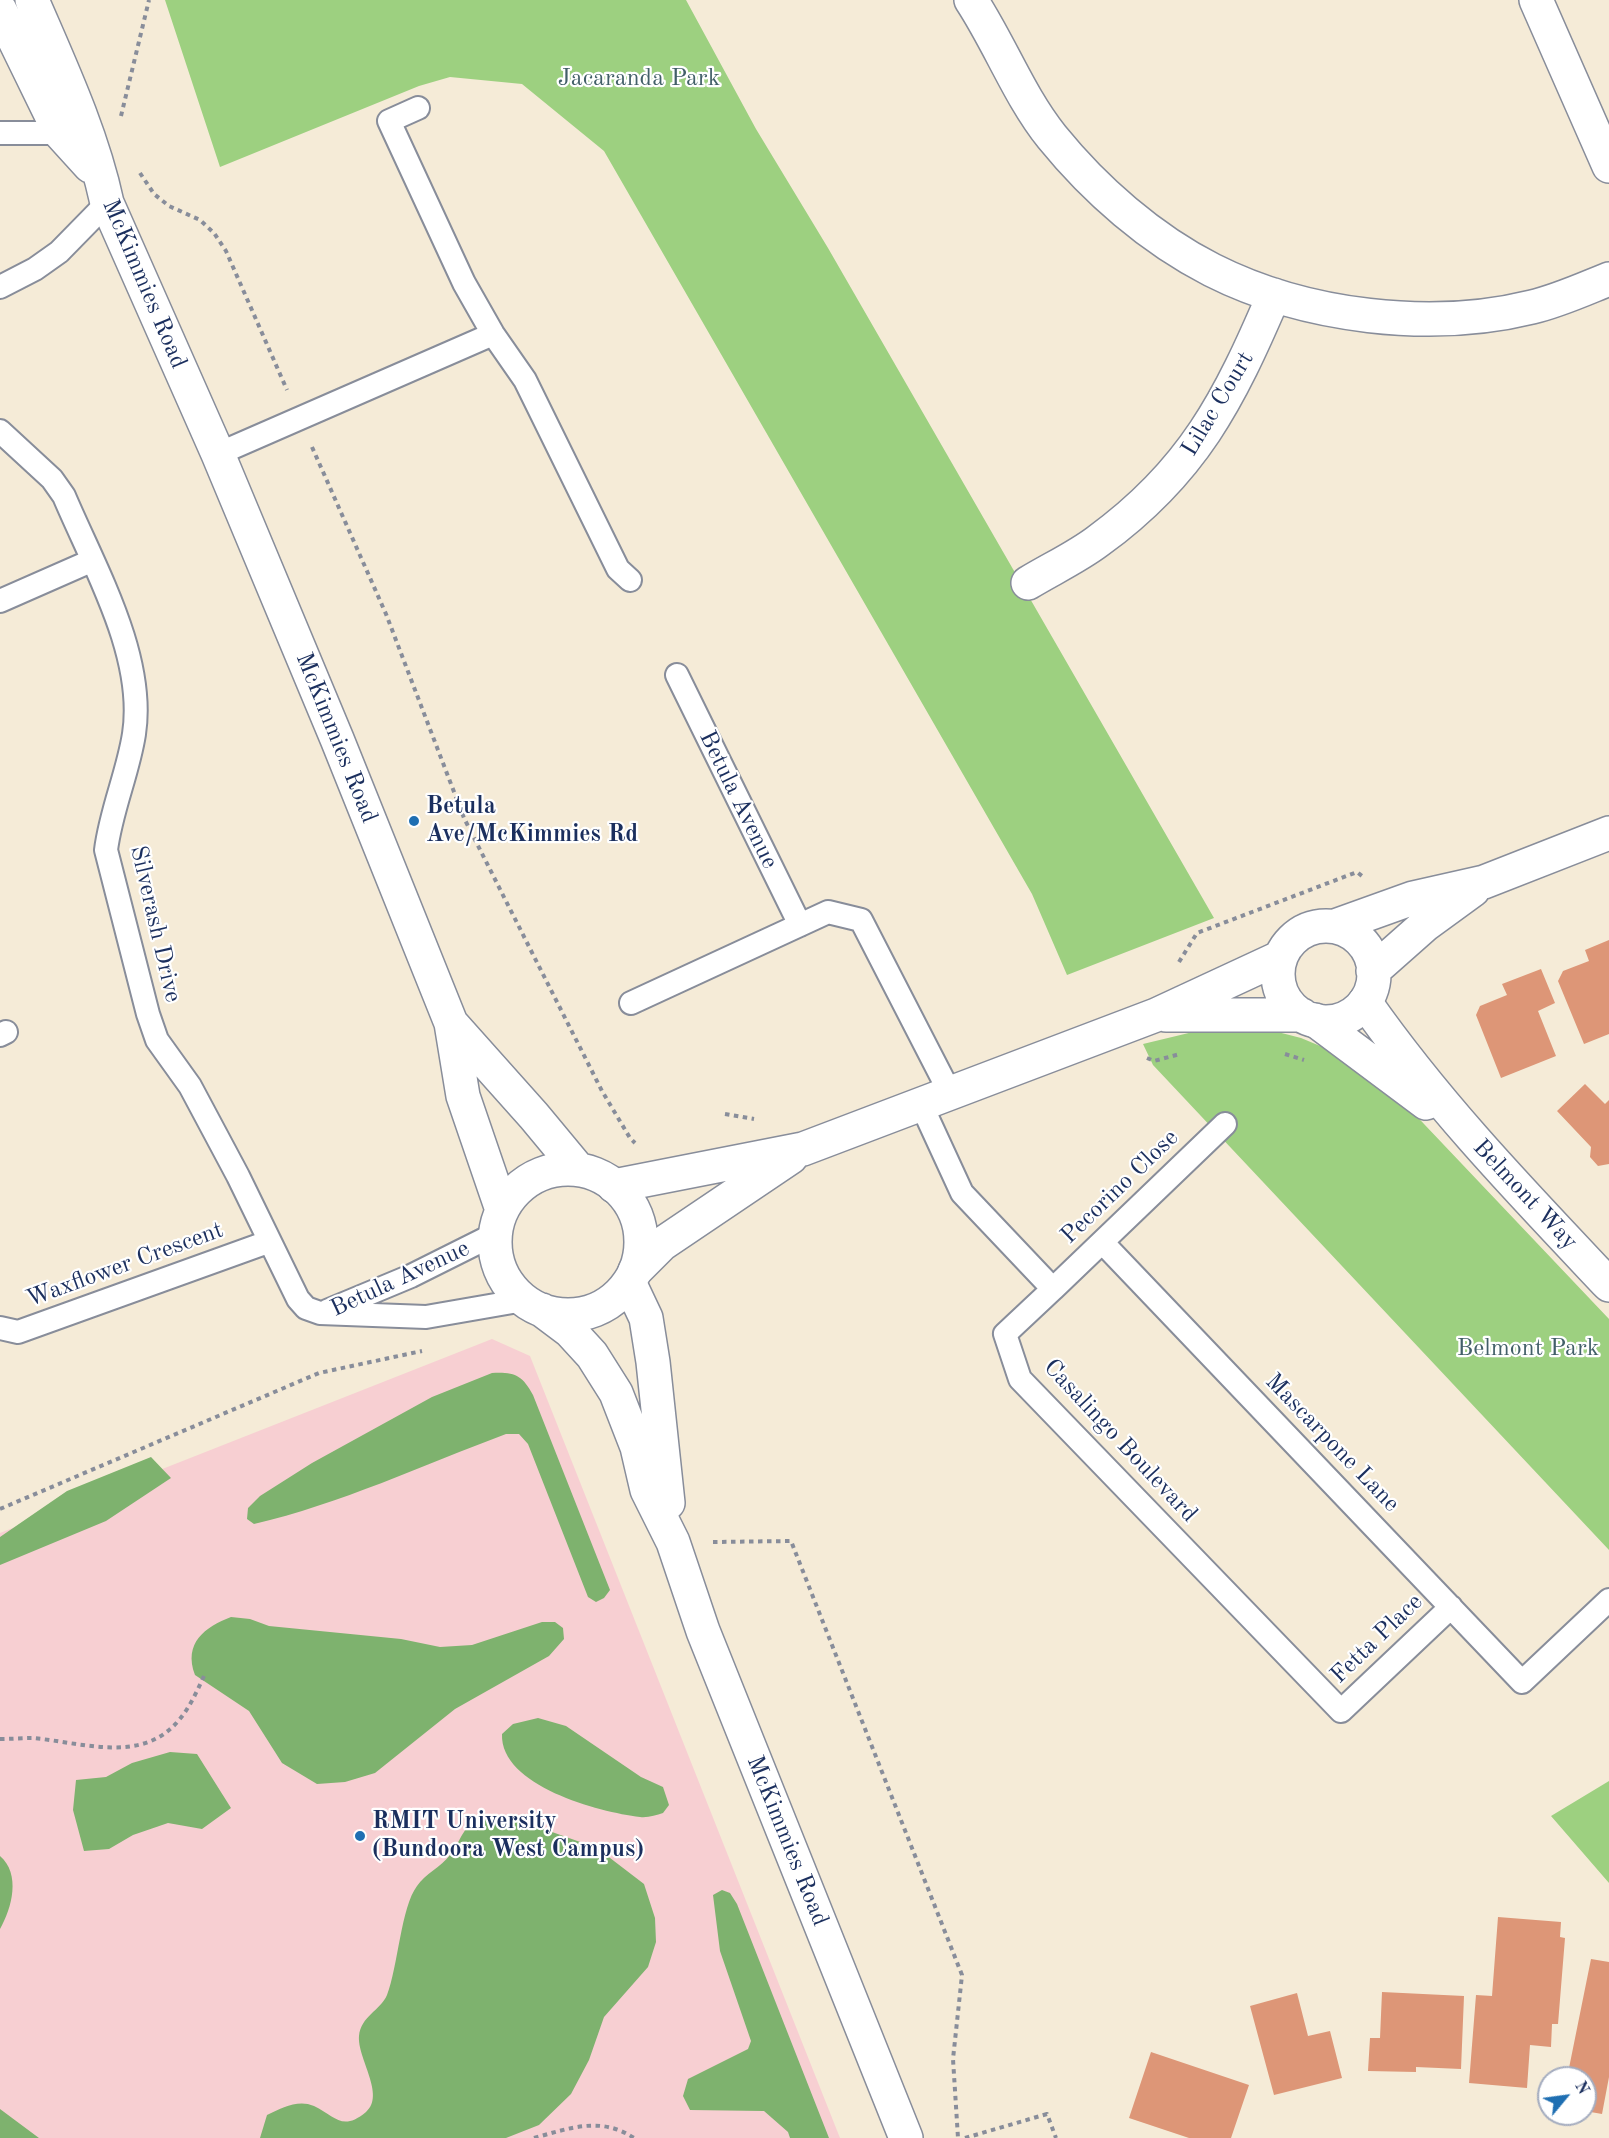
<!DOCTYPE html>
<style>
body{margin:0}
#map{position:relative;width:1609px;height:2138px;overflow:hidden;background:#f5ebd7;font-family:"Old Standard TT",serif}
canvas{display:block}
.north{position:absolute;left:1537px;top:2066px;width:60px;height:60px;box-sizing:border-box;background:#fff;border:2px solid #a4acbf;border-radius:50%;rotate:61deg;font-size:16px;font-weight:700;line-height:24px;text-align:center;color:#1b2f5e}
.north::after{content:'';display:block;margin:auto;width:21px;height:27px;background:#1f6fb2;clip-path:polygon(50% 0,100% 100%,50% 72%,0 100%)}
</style>
<div id="map">
<canvas width="1609" height="2138"></canvas>
<div class="north">N</div>
</div>
<script>
const g = document.querySelector('canvas').getContext('2d');
g.lineJoin = 'round';
function paint(path, color) { g.fillStyle = color; g.fill(path, 'evenodd'); }
function stroke(path, color, width, dash) { g.strokeStyle = color; g.lineWidth = width; g.lineCap = dash ? 'butt' : 'round'; g.setLineDash(dash || []); g.stroke(path); }
function drawText(font, color, halo, rows, align = 'center') {
  g.font = font + ' "Old Standard TT",serif'; g.lineWidth = 4.5; g.setLineDash([]); g.textBaseline = 'middle'; g.strokeStyle = halo; g.fillStyle = color; for (const [text, x, y, turn = 0] of rows) {
    g.save(); g.translate(x, y); g.rotate((+turn || 0) * Math.PI / 180); g.textAlign = isNaN(turn) ? turn : align; if (halo) g.strokeText(text, 0, 0); g.fillText(text, 0, 0); g.restore();
  }
}
paint(new Path2D(`
 M492,1339L530,1356L840,2138H0V1533Z`), '#f7cfd2');
paint(new Path2D(`
 M165,0H686L756,129L828,248L1214,918L1067,975L1032,894L604,151L522,84L450,77L419,86L220,167Z
 M1266,1029L1301,1038L1337,1053L1406,1105L1609,1319V1550L1153,1065L1143,1044L1197,1031Z
 M1609,1781V1883L1551,1816Z`), '#9dd080');
paint(new Path2D(`
 M492,1373C515,1372 522,1375 533,1395L610,1590L604,1598L596,1602L588,1597L528,1444L519,1434H506C423,1465 340,1504 254,1524L247,1519L248,1508L260,1496L312,1463L432,1397Z
 M151,1457L171,1478L106,1521L0,1565V1537L67,1491Z
 M231,1617L250,1619L269,1626L401,1639L440,1647L472,1645L542,1622H555L563,1628L564,1639L549,1656L455,1709L375,1773L345,1782L317,1784L282,1763L249,1711L195,1675C183,1643 205,1627 231,1617Z
 M538,1718L566,1726L641,1777L663,1787L669,1805L663,1813C656,1815 648,1818 640,1817C599,1812 500,1786 502,1734L513,1724Z
 M170,1752L197,1754L231,1808L202,1829L168,1823L133,1835L109,1849L84,1851L73,1810L76,1780L106,1777L132,1763Z
 M485,1816L510,1817L597,1848L644,1884L655,1918L656,1942L648,1967L604,2017L589,2060L571,2094L539,2125L506,2138H260L267,2115C282,2108 298,2099 314,2106C335,2116 342,2132 366,2112C386,2095 357,2058 359,2036C361,2016 380,2011 387,1995C398,1967 401,1907 417,1886C425,1874 441,1867 450,1855C465,1835 459,1829 485,1816Z
 M0,1856C21,1874 12,1908 0,1929Z
 M722,1890L730,1893L737,1904L829,2138H790L788,2132L764,2111L690,2110L683,2096L688,2079L748,2049L751,2041L720,1951L713,1895Z
 M0,2109L39,2138H0Z`), '#7eb26e');
paint(new Path2D(`
 M1609,940V1034L1584,1044L1558,981L1563,971L1589,961L1585,950Z
 M1541,969L1555,1003L1538,1011L1556,1056L1501,1078L1476,1015L1480,1006L1507,995L1502,984Z
 M1585,1084L1605,1104L1609,1100V1164L1598,1166L1590,1157L1591,1147L1557,1111Z
 M1498,1917L1561,1922L1560,1937L1565,1938L1558,2024H1552L1551,2047L1530,2045L1527,2088L1469,2083L1476,1995L1492,1996Z
 M1591,1959L1609,1962V2077L1602,2114L1585,2111V2078H1562L1563,2072L1568,2073Z
 M1382,1992L1464,1996L1461,2069L1416,2067V2072L1368,2071L1370,2038H1380Z
 M1297,1993L1308,2036L1330,2031L1342,2078L1274,2095L1250,2006Z
 M1151,2052L1249,2085L1231,2138H1189L1129,2118Z`), '#dd9677');
const service = new Path2D(`
 M418,108L389,121L464,283L493,334L525,380L618,569L630,580
 M0,133H60
 M0,287L35,269L59,252L107,203
 M0,431L52,479L64,496C94,567 146,656 134,734C128,773 111,810 106,850L148,1014L157,1040L190,1086L238,1176L298,1299L306,1308L320,1313L426,1317L524,1300
 M218,454L493,334
 M0,601L91,561
 M677,675L800,925
 M631,1003L828,912L861,920L950,1093
 M0,1035L6,1032
 M921,1104L962,1193L1053,1289L1005,1334L1020,1379L1341,1711L1451,1607
 M1102,1242L1522,1682L1609,1600
 M1053,1289L1225,1124
 M327,1311L411,1276L495,1234
 M0,1328L18,1332L268,1242`);
const minor = new Path2D(`
 M971,0C1000,44 1019,96 1052,137C1095,190 1151,239 1212,270C1305,317 1431,332 1532,307C1558,301 1584,289 1609,279
 M1536,0L1609,166
 M1028,583C1051,569 1077,557 1098,541C1193,472 1229,400 1274,295
 M1365,1002C1437,1105 1523,1194 1609,1285
 M1315,1020L1426,1103`);
const tertiary = new Path2D(`
 M1335,926L1413,898L1484,882L1609,833
 M1278 974a48 48 0 1 1 96 0a48 48 0 1 1-96 0Z
 M1373,971L1425,925L1473,890
 M1166,1015H1302
 M614,1186L803,1149L1156,1015L1281,957
 M635,1271L662,1244L791,1157`);
const secondary = new Path2D(`
 M32,0C60,65 92,133 107,203L218,454L337,739L451,1023L463,1096L502,1210
 M0,10L60,133L90,166
 M451,1023L534,1116L578,1169
 M495 1242a73 73 0 1 1 146 0a73 73 0 1 1-146 0Z
 M629,1282L646,1318L653,1362L668,1503
 M542,1310L570,1331L592,1355L616,1393L637,1447L647,1490L673,1542L703,1631L906,2138`);
stroke(service, '#888d9a', 26);
stroke(minor, '#888d9a', 36);
stroke(tertiary, '#888d9a', 36);
stroke(secondary, '#888d9a', 36);
stroke(new Path2D(`
 M121,116L149,0
 M140,173L154,194L169,206L200,220L214,233L226,251L287,390
 M312,447L386,614L464,818L602,1091L630,1138L635,1143
 M1179,962L1197,933L1357,872L1362,876
 M1285,1054L1304,1060
 M1147,1058L1154,1061L1180,1054
 M725,1114L754,1119
 M0,1509L319,1373L422,1351
 M713,1542L791,1541L962,1975L953,2059L958,2138
 M0,1739C11,1739 22,1738 32,1738C81,1742 142,1765 179,1720C190,1707 197,1691 204,1676
 M534,2138C570,2128 601,2116 634,2138
 M965,2138L1047,2114L1056,2138`), '#888d9a', 4, [4.5, 4.5]);
stroke(service, '#fff', 22);
stroke(minor, '#fff', 33);
stroke(tertiary, '#fff', 33);
stroke(secondary, '#fff', 33);
for (const [x, y, r, color] of [
 [414,821,6,"#1f6fb2"],
 [360,1836,6,"#1f6fb2"]
]) { const dot = new Path2D(); dot.arc(x, y, r, 0, 2 * Math.PI); g.fillStyle = color; g.fill(dot); stroke(dot, '#fff', 2); }
drawText('24px', '#425f68', '#fff', [
 ["Jacaranda Park",639,79],
 ["Belmont Park",1528,1349]
]);
drawText('24px', '#1b2f5e', '#fff', [
 ["McKimmies Road",144,284,67],
 ["Lilac Court",1218,404,-59],
 ["McKimmies Road",336,738,68],
 ["Betula Avenue",738,800,64],
 ["Silverash Drive",155,924,77],
 ["Pecorino Close",1120,1187,-44],
 ["Belmont Way",1525,1195,47],
 ["Waxflower Crescent",125,1265,-20],
 ["Betula Avenue",400,1279,-25],
 ["Casalingo Boulevard",1120,1441,47],
 ["Mascarpone Lane",1332,1443,46],
 ["Fetta Place",1377,1639,-44],
 ["McKimmies Road",787,1841,68]
]);
drawText('bold 24px', '#1b2f5e', '#fff', [
 ["Betula",426,807],
 ["Ave/McKimmies Rd",426,835],
 ["RMIT University",372,1822],
 ["(Bundoora West Campus)",372,1850]
], 'left');
</script>
